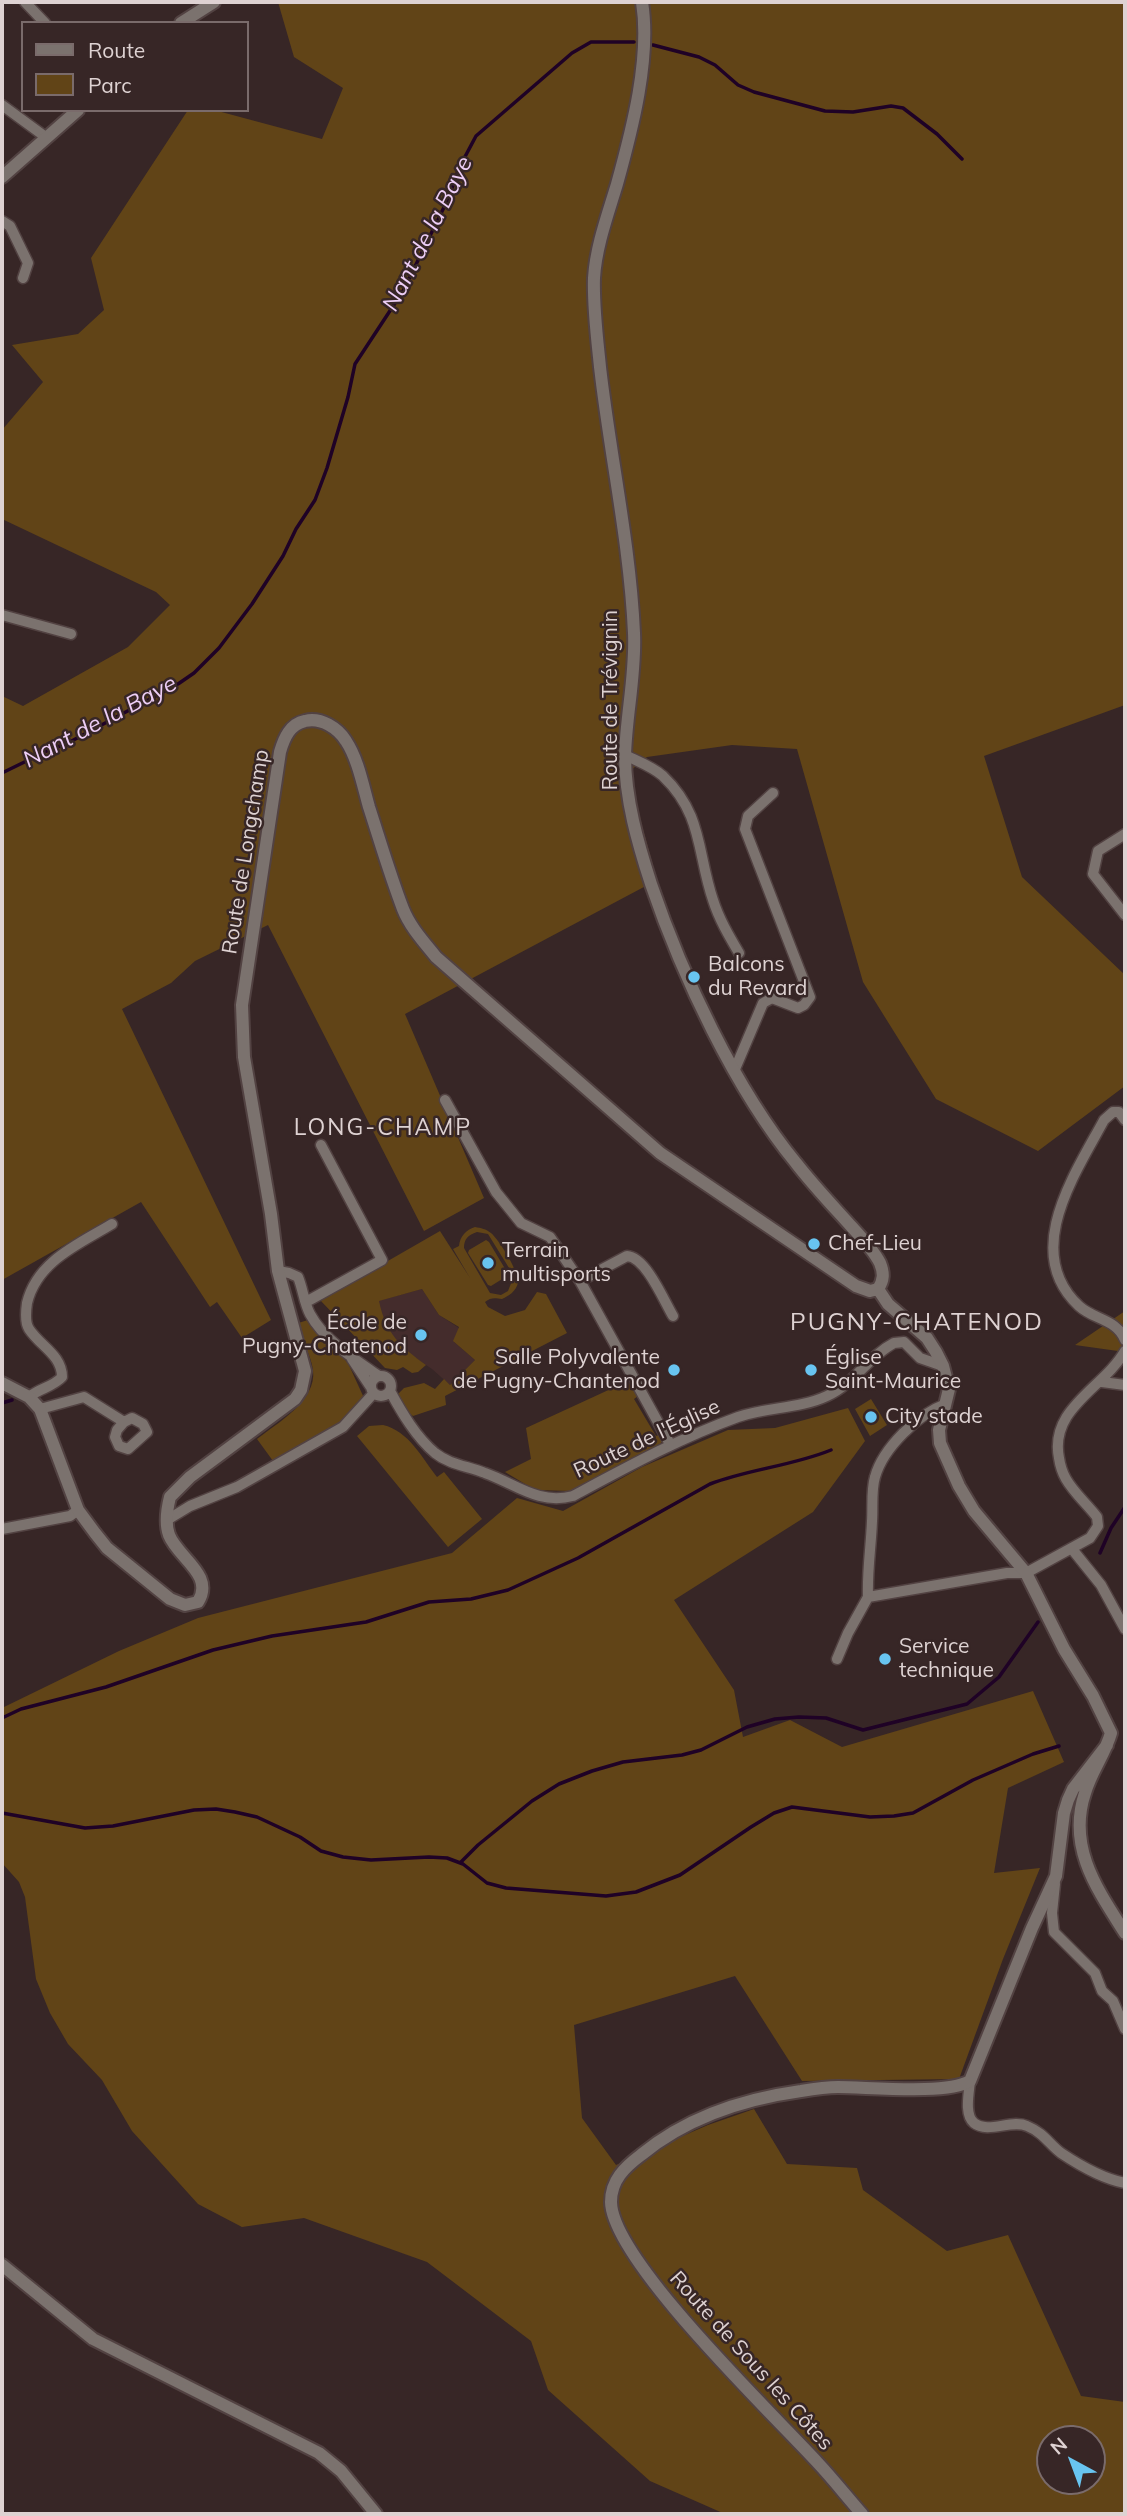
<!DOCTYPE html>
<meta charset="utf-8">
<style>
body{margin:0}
#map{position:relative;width:1127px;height:2516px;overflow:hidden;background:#372626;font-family:Mulish,sans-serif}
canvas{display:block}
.frame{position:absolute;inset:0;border:4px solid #ded2d2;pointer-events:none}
.legend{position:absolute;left:21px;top:21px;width:228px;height:91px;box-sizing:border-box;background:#372626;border:2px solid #7a6b6b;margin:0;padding:9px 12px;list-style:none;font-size:21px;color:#ded2d2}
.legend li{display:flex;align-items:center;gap:14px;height:35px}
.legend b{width:35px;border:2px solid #7a6b6b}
.north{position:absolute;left:1036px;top:2425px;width:70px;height:70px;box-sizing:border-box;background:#372626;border:2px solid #7a6b6b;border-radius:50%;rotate:319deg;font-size:19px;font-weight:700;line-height:28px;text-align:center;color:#ded2d2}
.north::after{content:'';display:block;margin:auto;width:24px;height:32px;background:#68c4f0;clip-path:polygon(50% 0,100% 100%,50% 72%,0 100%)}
</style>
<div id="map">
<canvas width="1127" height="2516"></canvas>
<div class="frame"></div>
<ul class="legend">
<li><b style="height:9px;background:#7b726e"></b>Route</li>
<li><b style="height:19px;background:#614417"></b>Parc</li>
</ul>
<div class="north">N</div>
</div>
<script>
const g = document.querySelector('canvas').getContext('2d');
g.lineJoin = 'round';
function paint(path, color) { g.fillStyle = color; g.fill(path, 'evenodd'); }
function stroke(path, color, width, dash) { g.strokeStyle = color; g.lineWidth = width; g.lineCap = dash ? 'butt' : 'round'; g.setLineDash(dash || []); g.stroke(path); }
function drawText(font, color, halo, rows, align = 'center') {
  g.font = font + ' Mulish,sans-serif'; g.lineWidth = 5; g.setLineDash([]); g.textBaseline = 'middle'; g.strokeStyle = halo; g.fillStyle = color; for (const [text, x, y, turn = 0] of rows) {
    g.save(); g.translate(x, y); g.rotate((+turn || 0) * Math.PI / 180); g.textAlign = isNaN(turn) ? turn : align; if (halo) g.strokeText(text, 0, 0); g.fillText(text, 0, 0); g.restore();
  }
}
paint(new Path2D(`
 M422,1289L439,1315L459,1328L454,1342L475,1360L450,1385L432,1369L393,1343L370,1303Z`), '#442c2c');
paint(new Path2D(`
 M278,2H1125V705L984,756L1022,877L1125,975V1086L1038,1151L936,1099L863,982L797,749L732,745L647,757L630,771L642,826L657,880L405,1014L484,1198L424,1231L268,925L195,961L171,983L122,1009L271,1320L242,1338L217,1302L210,1307L141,1202L2,1280V696L23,706L128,647L170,605L156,592L2,519V430L43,382L12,345L78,334L104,310L91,258L188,110H214L322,139L343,88L294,57Z
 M475,1227C481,1228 486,1229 491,1233C499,1240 520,1273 518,1283C516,1291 509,1296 502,1299C495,1298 491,1297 485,1302L488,1307L505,1316L525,1310L537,1292L546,1294L567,1333L445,1396L446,1405L413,1416L397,1404L398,1394L404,1388L424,1383L435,1389L444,1379L450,1385L475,1360L453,1341L459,1327L439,1315L422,1289L379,1301C386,1334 400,1346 426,1365L418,1372L412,1373L403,1367L397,1370L385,1368L320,1300L440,1231L470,1278L453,1249L459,1246C460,1236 466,1230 475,1227ZM477,1232L488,1234L514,1276L508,1291L501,1295L490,1293L464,1248C464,1239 468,1235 477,1232Z
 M486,1240L489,1242L507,1272V1276L491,1286L488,1285L468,1253L469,1250Z
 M1125,1311V1352L1075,1345Z
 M308,1320L348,1363L364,1398L342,1423L273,1461L257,1439C277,1423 317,1401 313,1370C311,1355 301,1338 295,1324Z
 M628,1381L638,1396L634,1399L656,1436L661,1434L664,1439L660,1444L571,1491L535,1490L505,1472L531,1459L526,1428Z
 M871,1399L887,1425L870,1436L855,1409Z
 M848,1408L865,1441L813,1512L674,1600L734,1690L743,1737L790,1720L842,1747L1033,1691L1064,1762L1008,1788L994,1873L1040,1868L1003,1959L959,2079L802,2081L735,1976L574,2025L582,2118L616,2165L708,2125L754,2109L787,2164L857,2168L863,2190L947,2251L1008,2235L1081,2396L1125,2402V2514H725L650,2481L548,2390L531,2341L427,2262L304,2218L242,2227L198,2204L132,2131L102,2080L68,2044L50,2013L36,1979L25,1897L19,1882L2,1863V1708L119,1651L198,1618L452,1553L517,1498L563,1511L642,1467L728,1430L775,1428ZM1050,2439H1092V2481H1050Z
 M383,1425C409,1431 422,1458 437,1477L444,1472L482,1519L448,1547L357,1436L369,1426Z`), '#614417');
stroke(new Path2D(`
 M653,45L699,57L715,65L738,85L754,92L825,111L853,112L891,106L903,108L937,134L962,159
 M2,773L51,749L66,744L178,684L194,673L219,648L252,604L283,556L296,529L315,500L327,468L348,397L355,364L403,291L449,197L459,168L476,136L572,53L591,42H634
 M2,1403L12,1400
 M1100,1553L1111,1528L1125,1507
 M2,1718L21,1709L106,1687L213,1650L272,1636L366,1622L429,1602L471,1599L508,1590L578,1558L710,1484C749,1469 792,1466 831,1450
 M2,1813L85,1828L113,1826L194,1810L216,1809L235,1812L257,1817L300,1837L321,1851L343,1857L371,1860L429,1857L447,1858L463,1864L487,1883L506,1888L606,1896L636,1892L680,1875L751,1827L774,1813L792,1807L870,1817L894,1816L913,1813L973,1780L1033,1754L1059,1746
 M460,1863L478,1845L532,1801L559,1784L592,1771L623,1762L682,1755L701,1750L747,1727L775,1719L799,1717L826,1718L863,1730L967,1704L999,1677L1038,1622`), '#1f0226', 3.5);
const minor = new Path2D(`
 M25,2L45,23
 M2,105L47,138
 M2,221L10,226L28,263L23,278
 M2,615L71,634
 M625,755C637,761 653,767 663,776C703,814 697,853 713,900C719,919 729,936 739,953
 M1125,834L1098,851L1093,874L1125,915
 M735,1069L763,1003L772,998L798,1008L804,1005L810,997L745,829L748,816L773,793
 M445,1100L496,1192L521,1223L550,1237L580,1281L670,1444
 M1125,1120L1119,1112H1113L1104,1120C1075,1174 1021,1252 1079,1306C1094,1320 1117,1319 1125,1340
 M278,1271L289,1273L298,1277C303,1289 304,1303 310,1314C324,1340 354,1359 379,1376
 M580,1281L627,1256C646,1257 664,1301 673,1316
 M306,1302L382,1260L321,1145
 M352,1359L370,1386
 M371 1386a10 10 0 1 1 20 0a10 10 0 1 1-20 0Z
 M1102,1382L1125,1385
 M390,1391C402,1413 416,1437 435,1453C450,1465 468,1466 485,1473C516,1484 538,1505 573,1496C627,1467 680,1438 738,1417C767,1407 799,1409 827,1396C854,1384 869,1356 894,1343L904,1342L920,1358L943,1366
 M29,1397C40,1388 53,1387 62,1377C62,1355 40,1346 29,1329C25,1323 26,1310 27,1303C37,1261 79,1244 112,1224
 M946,1404C918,1414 883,1448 875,1477C871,1490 873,1507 872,1521C871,1547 867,1571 868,1597L1007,1573H1026L1090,1538L1098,1526L1097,1517C1087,1504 1074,1493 1066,1479C1062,1472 1060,1465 1059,1458C1049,1408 1104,1388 1125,1351
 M40,1409L84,1397L124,1422L132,1418L143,1424L147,1432L128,1449L119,1446L115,1437L117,1430L124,1422
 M167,1520L190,1506L237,1487L343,1427L373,1394
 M2,1529L70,1516L78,1510
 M1072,1549L1101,1585L1125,1629
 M837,1659L848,1633L868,1597
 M1055,1884L1052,1913L1054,1932L1095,1973L1102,1991L1113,2001L1125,2029
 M970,2081C969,2093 964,2115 974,2123C988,2134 1012,2119 1027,2126C1044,2133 1049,2144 1061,2153C1079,2165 1104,2179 1125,2183`);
const tertiary = new Path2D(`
 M642,2C651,58 632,130 617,184C608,214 596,246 594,278C593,307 597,337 600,367C610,455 630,544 634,633C636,674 626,715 625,756C625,799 638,844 651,884C682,975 735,1089 796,1163C813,1185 832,1205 850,1225C861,1237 873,1249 880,1263C884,1273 884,1280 878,1289
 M181,23L214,2
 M2,177L78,110
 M878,1289L888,1304L927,1338L936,1352L943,1366L949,1389L939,1430L940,1443L959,1486L974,1511L1026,1573L1064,1649L1093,1696L1111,1733C1105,1754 1091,1772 1085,1793C1067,1847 1097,1889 1125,1933
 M2,1383L29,1397L40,1409L78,1510L95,1533L107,1548L170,1599L185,1605L198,1602C215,1575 178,1558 169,1535C165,1524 167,1509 170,1497L190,1477L295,1399L301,1390L305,1371L278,1271L271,1214L244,1057L242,1005L280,752C284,738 290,724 305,721C321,717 338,728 346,741C358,759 363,786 369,807C380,841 390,875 403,909C410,927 424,942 436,957L660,1153L856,1286L870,1291L878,1289
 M2,2265L93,2339L319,2453L341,2471L376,2514
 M862,2514C847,2497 833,2479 817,2462C774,2415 612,2260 611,2202C611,2180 625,2167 641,2155C687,2117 743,2099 801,2091C813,2089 826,2087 838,2087C869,2087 946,2095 970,2081L1032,1928L1056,1876L1064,1813L1068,1800L1073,1789L1107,1745`);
stroke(minor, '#524242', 13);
stroke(tertiary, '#524242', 16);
stroke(minor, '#7b726e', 10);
stroke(tertiary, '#7b726e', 12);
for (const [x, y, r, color] of [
 [694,977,7,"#68c4f0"],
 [814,1244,7,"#68c4f0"],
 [488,1263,7,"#68c4f0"],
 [421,1335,7,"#68c4f0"],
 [674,1370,7,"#68c4f0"],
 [811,1370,7,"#68c4f0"],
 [871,1417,7,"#68c4f0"],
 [885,1659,7,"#68c4f0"]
]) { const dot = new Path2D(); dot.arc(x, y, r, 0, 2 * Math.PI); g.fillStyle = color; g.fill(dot); stroke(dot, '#372626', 2.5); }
drawText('21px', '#ded2d2', '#372626', [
 ["Route de Trévignin",611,700,-90],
 ["Route de Longchamp",246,852,-81],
 ["Route de l'Église",647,1439,-25],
 ["Route de Sous les Côtes",751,2361,48]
]);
drawText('21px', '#ded2d2', '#372626', [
 ["Balcons",708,965],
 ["du Revard",708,989],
 ["Chef-Lieu",828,1244],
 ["Terrain",502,1251],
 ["multisports",502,1275],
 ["École de",407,1323,"right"],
 ["Pugny-Chatenod",407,1347,"right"],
 ["Salle Polyvalente",660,1358,"right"],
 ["de Pugny-Chantenod",660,1382,"right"],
 ["Église",825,1358],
 ["Saint-Maurice",825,1382],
 ["City stade",885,1417],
 ["Service",899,1647],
 ["technique",899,1671]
], 'left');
drawText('italic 23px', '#edcef6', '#372626', [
 ["Nant de la Baye",428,234,-63],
 ["Nant de la Baye",100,722,-28]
]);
g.letterSpacing = '2px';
drawText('23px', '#ded2d2', '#372626', [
 ["LONG-CHAMP",383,1128]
]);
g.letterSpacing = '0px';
g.letterSpacing = '2px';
drawText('24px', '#ded2d2', '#372626', [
 ["PUGNY-CHATENOD",917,1323]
]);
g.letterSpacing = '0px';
</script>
